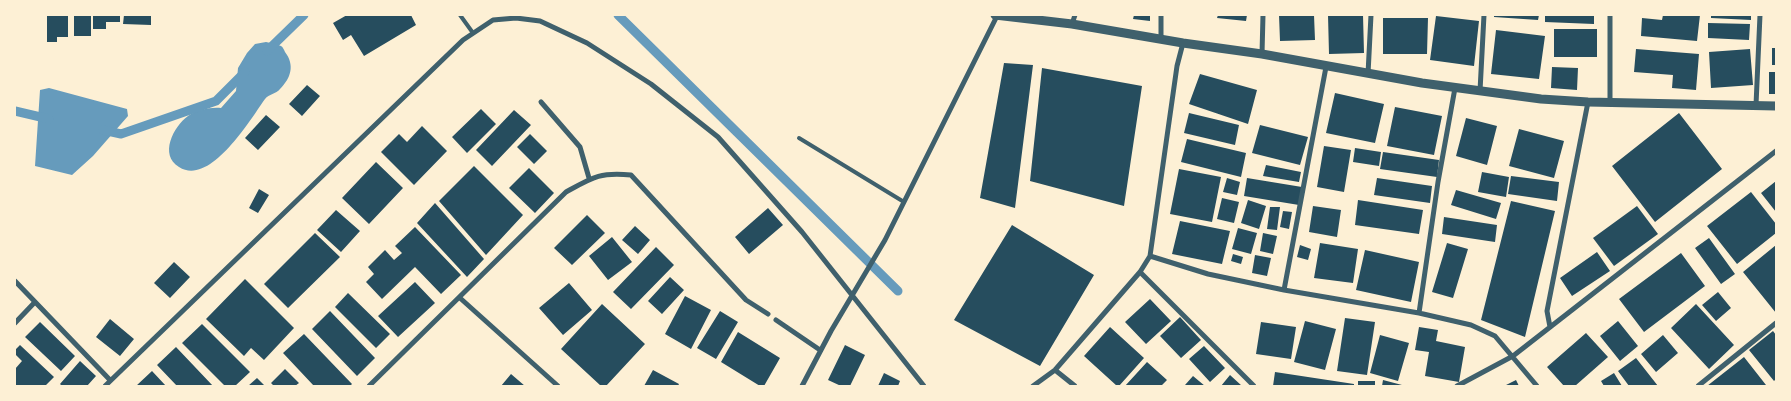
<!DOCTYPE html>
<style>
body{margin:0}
#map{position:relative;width:1791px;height:401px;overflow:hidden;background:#fdf0d5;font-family:"Crimson Pro",serif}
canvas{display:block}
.frame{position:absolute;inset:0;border:16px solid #fdf0d5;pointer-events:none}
</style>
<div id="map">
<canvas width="1791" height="401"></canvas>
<div class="frame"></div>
</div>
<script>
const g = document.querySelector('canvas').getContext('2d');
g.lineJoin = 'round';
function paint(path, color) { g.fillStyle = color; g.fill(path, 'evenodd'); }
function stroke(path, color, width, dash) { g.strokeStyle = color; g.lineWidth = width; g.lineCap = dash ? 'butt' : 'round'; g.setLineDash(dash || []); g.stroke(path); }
paint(new Path2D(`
 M266,42C270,43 277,44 281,46C283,47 284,50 285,52C295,65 291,78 280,89C276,94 269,94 265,99C250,120 210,187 179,167C159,155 173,127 188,116C197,110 210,107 221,108L236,91L238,68L247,53L255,44Z
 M49,88L127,109L128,116L93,156L72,175L35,166L40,90Z`), '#669bbc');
stroke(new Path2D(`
 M618,15L898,291
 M267,51L304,15
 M15,111L49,119
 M103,130L121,134L216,101L245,72`), '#669bbc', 9);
paint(new Path2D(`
 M47,15H68V37H57V42H47Z
 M74,15H91V36H74Z
 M93,15H120V22H106V29H93Z
 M124,15H151V25L123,24Z
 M347,15H411L416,25L364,56L351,35L343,40L333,23Z
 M1134,15H1150V21L1133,19Z
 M1218,15H1247L1246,21L1217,18Z
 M1279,15H1314L1315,40L1280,41Z
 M1328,15H1363L1364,53L1329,54Z
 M1494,15H1539L1538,20L1494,17Z
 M1545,15H1594V24L1545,22Z
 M1663,15H1700L1697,41L1641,36L1642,18L1662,20Z
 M1711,15H1751V20L1711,18Z
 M1436,16L1479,21L1474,66L1430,60Z
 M1383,18H1428L1427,54H1383Z
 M1708,23L1750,24L1749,40L1708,38Z
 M1554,29H1597V57H1554Z
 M1496,30L1545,36L1539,79L1491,74Z
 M1772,48H1776V65H1772Z
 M1636,49L1699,54L1696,90L1672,88L1673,75L1634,72Z
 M1750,49L1753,85L1711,88L1709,52Z
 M1004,63L1033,65L1015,208L980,198Z
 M1552,67L1578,68L1577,90L1551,88Z
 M1042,68L1142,86L1124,206L1030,181Z
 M1769,72H1776V94H1769Z
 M1200,74L1257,90L1248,124L1189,104Z
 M307,85L320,96L302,116L289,104Z
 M1335,93L1384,104L1375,143L1326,133Z
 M1395,107L1442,116L1434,155L1387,146Z
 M481,109L496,124L467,153L452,137Z
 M514,110L531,125L492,166L476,150Z
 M1189,113L1239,125L1235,145L1184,133Z
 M1679,113L1722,169L1655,222L1612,166Z
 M266,115L280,127L258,150L245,138Z
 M1466,118L1497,126L1487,165L1456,156Z
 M1260,125L1308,137L1300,165L1252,153Z
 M422,126L447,151L414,185L381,152L399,134L407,142Z
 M1519,129L1564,141L1554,178L1509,166Z
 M530,134L547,151L534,164L517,147Z
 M1187,139L1246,153L1241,177L1181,162Z
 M1324,146L1351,150L1344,192L1317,187Z
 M1355,148L1381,152L1379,166L1353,162Z
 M1383,152L1439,160L1437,177L1380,169Z
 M376,162L403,188L369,224L342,198Z
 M1266,165L1301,172L1299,182L1263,176Z
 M474,166L523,215L486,255L439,201Z
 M529,168L554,193L535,213L509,188Z
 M1179,169L1221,177L1212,222L1170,214Z
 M1482,172L1509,177L1506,197L1478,192Z
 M1511,176L1559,182L1557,201L1508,194Z
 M1227,178L1240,182L1237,195L1223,192Z
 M1247,178L1302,187L1299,205L1244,196Z
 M1377,178L1432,186L1430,203L1374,195Z
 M1776,181V212L1761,193Z
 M259,189L269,195L258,213L249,208Z
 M1456,190L1501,203L1496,219L1451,205Z
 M1751,192L1776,224V233L1737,264L1707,226Z
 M1222,198L1239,202L1234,223L1217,219Z
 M1248,200L1266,206L1259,229L1241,223Z
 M1358,200L1423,210L1419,234L1355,225Z
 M1511,201L1555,211L1525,337L1481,320Z
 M435,203L484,259L467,277L417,223Z
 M1313,206L1341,210L1337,237L1309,232Z
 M1637,206L1658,234L1614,266L1593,238Z
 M1270,207H1280L1277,230L1267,229Z
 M768,208L783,225L749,254L735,237Z
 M336,210L360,231L341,252L317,230Z
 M1283,211L1292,212L1289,229L1280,227Z
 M587,215L605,233L572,265L554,248Z
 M1444,217L1497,225L1495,242L1442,234Z
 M1180,221L1230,231L1222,264L1172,254Z
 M1012,225L1094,275L1040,366L954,320Z
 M635,226L650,240L638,254L622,240Z
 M415,227L461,275L441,294L415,267L382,299L366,282L374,274L368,267L385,250L394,260L402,253L395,246Z
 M1238,228L1257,233L1251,254L1232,249Z
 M315,233L340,257L288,308L264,284Z
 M1263,233L1277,236L1273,254L1260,251Z
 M612,237L632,262L608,280L589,256Z
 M1709,238L1735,274L1721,284L1695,248Z
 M1320,243L1358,249L1353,283L1314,278Z
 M1447,243L1468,249L1453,298L1432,292Z
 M1300,245L1311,249L1308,260L1297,257Z
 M1776,245V313L1743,272Z
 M656,247L674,265L631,309L613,292Z
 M1365,250L1419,262L1411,302L1356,290Z
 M1597,252L1610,271L1572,296L1560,278Z
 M1681,253L1705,286L1644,332L1619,299Z
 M1233,254L1243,257L1241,264L1231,261Z
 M1255,255L1271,258L1267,276L1252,273Z
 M174,262L190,277L170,298L154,283Z
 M670,277L684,290L662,314L648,301Z
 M245,279L294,328L264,360L251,348L244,356L206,319Z
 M415,282L435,303L398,337L378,316Z
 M569,283L592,310L563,335L539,308Z
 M1718,292L1731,308L1716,321L1702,305Z
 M348,293L390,334L376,348L335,307Z
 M685,296L711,310L691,349L665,334Z
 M1150,299L1171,321L1146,344L1125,322Z
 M602,304L645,344L606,386H601L561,349Z
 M1696,304L1734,345L1709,369L1671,328Z
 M330,311L375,358L357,376L312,329Z
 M720,311L738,322L716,359L697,348Z
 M1180,317L1201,340L1181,358L1160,336Z
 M1345,318L1375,322L1367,375L1337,371Z
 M110,319L134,339L120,356L96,337Z
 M1305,321L1336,329L1325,370L1294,362Z
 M1618,321L1638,346L1620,361L1600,336Z
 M40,322L75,356L61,371L25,337Z
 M1261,322L1296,327L1291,359L1256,354Z
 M202,324L250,372L235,386H225L182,343Z
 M1110,327L1144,358L1119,386H1117L1084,356Z
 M1419,327L1438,330L1436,341L1465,347L1459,382L1425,376L1429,352L1415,350Z
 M1773,331L1776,335V379L1774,381L1749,350Z
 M738,332L780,358L764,386H760L721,362Z
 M1586,333L1608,357L1575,386H1564L1547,367Z
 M304,334L352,384L350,386H314L283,353Z
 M1380,335L1409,343L1398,381L1370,373Z
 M1663,335L1678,353L1656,372L1641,354Z
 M20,345L54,377L45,386H15V369L22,361L15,354V350Z
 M845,345L865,355L850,386H841L828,380Z
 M1204,346L1225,368L1210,382L1189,359Z
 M176,347L213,386H177L157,365Z
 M1744,357L1766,385L1764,386H1707Z
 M1636,358L1658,386H1629L1618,371Z
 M80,361L96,376L87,386H62L60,384Z
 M1147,362L1167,380L1161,386H1125Z
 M285,369L299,383L295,386H274L271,383Z
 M653,370L679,384L678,386H644Z
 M152,371L166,386H136Z
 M1275,372L1354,384V386H1273Z
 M884,373L900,381L898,386H878Z
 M1614,373L1622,386H1604L1601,381Z
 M511,374L525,386H501Z
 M1230,375L1242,386H1221Z
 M1193,376L1205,386L1185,385Z
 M257,378L265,386H248Z
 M1383,380L1402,385V386H1382Z
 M1516,380L1519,386H1504Z
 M1358,381H1375V386H1358Z`), '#264d5e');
stroke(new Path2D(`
 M460,15L473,33
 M799,138L904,202`), '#3f606c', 4);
stroke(new Path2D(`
 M1072,24L1075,15
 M1161,39V15
 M1262,54L1263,15
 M1368,74L1371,15
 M1480,91L1484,15
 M541,102L580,147L589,178
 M1610,103V15
 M1756,105L1760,15
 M1150,256L1208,274L1284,290L1419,313L1471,325L1495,336L1537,386
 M1140,272L1254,386
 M15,281L110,380
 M1284,290L1326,67
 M460,298L558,386
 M1419,313L1438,182L1455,88
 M776,320L820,350
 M15,323L35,302
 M1550,327L1547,311L1588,102
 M1055,370L1075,386
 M105,386L463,40L493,20L516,18L540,21L587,43L651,84L718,137L802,232L924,386
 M369,386L566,192C593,177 600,172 631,175L746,300L768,314
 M802,386L831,331L885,240L997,16
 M1033,386L1055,370L1140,272L1150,256L1177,66L1183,43
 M1457,386L1513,356L1776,151
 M1698,386L1776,323`), '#3f606c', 5);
stroke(new Path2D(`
 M995,15L1072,24L1183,43L1262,54L1422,83L1541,99L1588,102L1776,106`), '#3f606c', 9);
</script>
